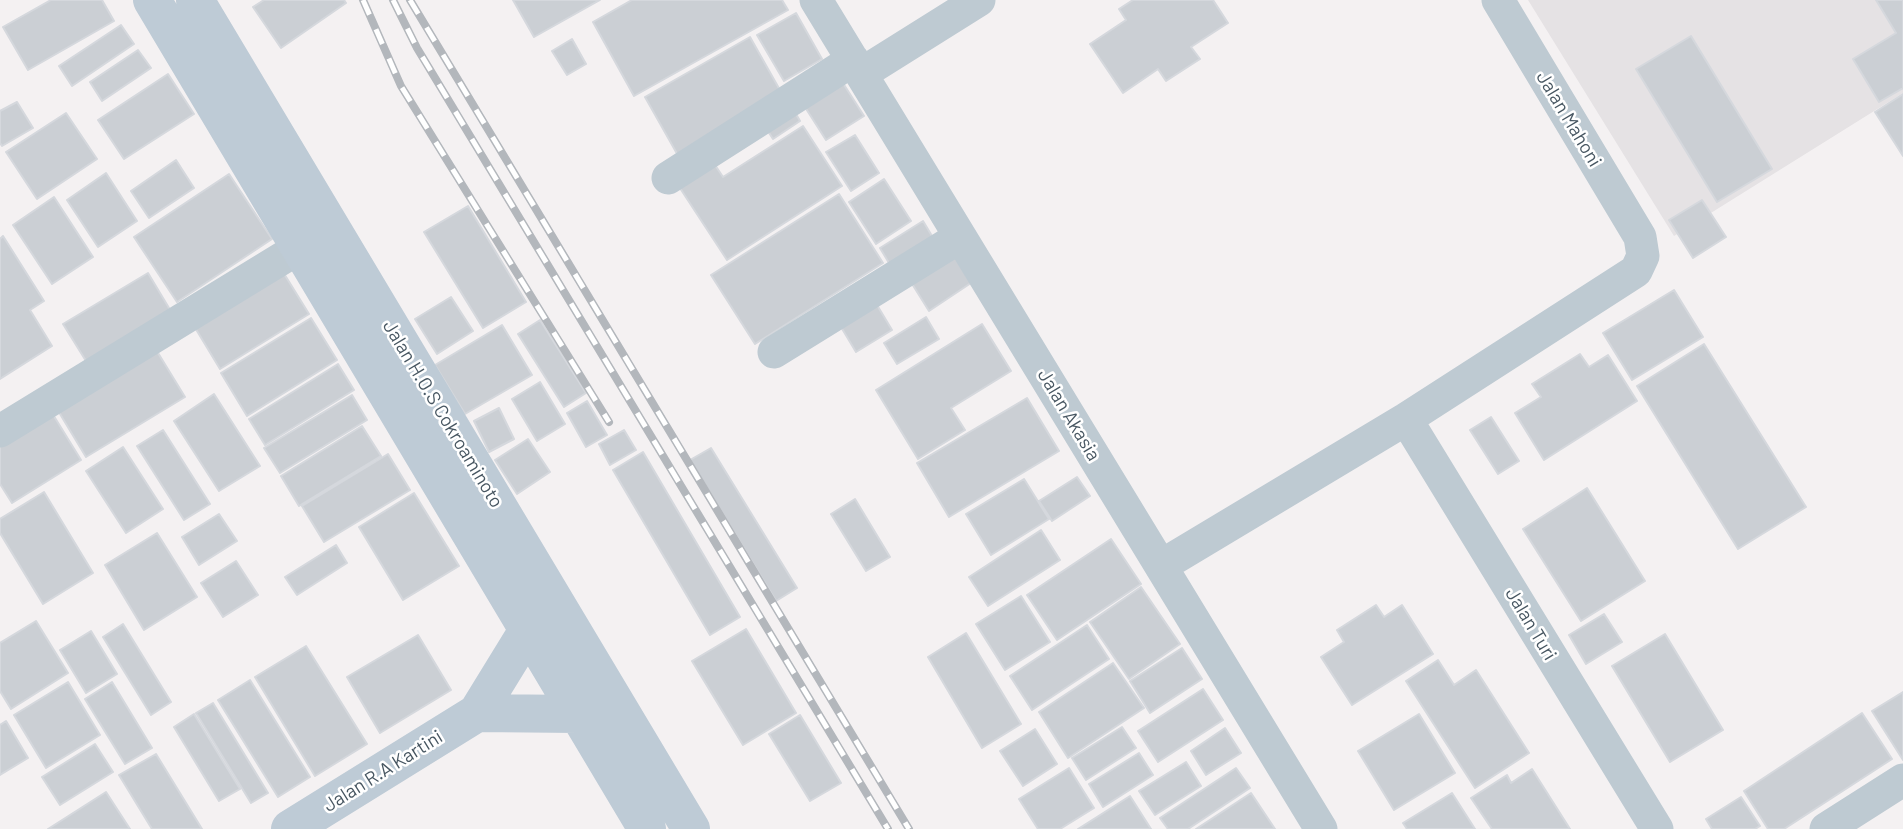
<!DOCTYPE html>
<style>
body{margin:0}
canvas{display:block;background:#f4f1f2}
</style>
<canvas width="1903" height="829"></canvas>
<script>
const g = document.querySelector('canvas').getContext('2d');
g.lineJoin = 'round';
function paint(path, color) { g.fillStyle = color; g.fill(path, 'evenodd'); }
function stroke(path, color, width, dash) { g.strokeStyle = color; g.lineWidth = width; g.lineCap = dash ? 'butt' : 'round'; g.setLineDash(dash || []); g.stroke(path); }
function drawText(font, color, halo, rows, align = 'center') {
  g.font = font + ' Barlow,sans-serif'; g.lineWidth = 5; g.setLineDash([]); g.textBaseline = 'middle'; g.strokeStyle = halo; g.fillStyle = color; for (const [text, x, y, turn = 0] of rows) {
    g.save(); g.translate(x, y); g.rotate((+turn || 0) * Math.PI / 180); g.textAlign = isNaN(turn) ? turn : align; if (halo) g.strokeText(text, 0, 0); g.fillText(text, 0, 0); g.restore();
  }
}
paint(new Path2D(`
 M1528,0H1903V93L1674,236Z`), '#e5e2e4');
const building = new Path2D(`
 M51,0H102L114,21L28,70L3,27Z
 M264,0H344L346,3L281,48L253,7Z
 M513,0H600L534,37Z
 M632,0H782L788,10L634,96L593,22Z
 M1133,0H1213L1228,23L1191,47L1200,59L1166,81L1158,69L1123,93L1090,44L1126,20L1119,9Z
 M1876,0H1903V88L1879,102L1853,59L1896,33Z
 M796,13L822,59L784,81L757,35Z
 M121,25L134,44L72,86L59,66Z
 M1691,36L1772,169L1717,202L1636,69Z
 M750,37L785,99L680,159L645,97Z
 M572,39L586,64L567,75L552,51Z
 M138,50L151,68L102,101L90,82Z
 M168,74L194,114L124,159L98,120Z
 M841,80L864,116L826,140L803,104Z
 M1903,94V156L1875,112Z
 M17,102L33,128L2,146L0,143V111Z
 M792,107L800,121L773,139L764,125Z
 M66,113L97,159L37,199L6,152Z
 M803,126L842,186L727,260L676,182L711,159L723,177Z
 M855,135L879,173L851,191L826,152Z
 M176,160L194,188L149,218L131,191Z
 M106,173L137,221L98,247L67,200Z
 M229,174L272,239L177,302L134,237Z
 M884,179L911,221L876,244L849,202Z
 M839,194L883,263L755,344L711,275Z
 M54,197L93,257L52,284L13,225Z
 M1702,200L1726,237L1693,258L1669,220Z
 M468,206L526,302L483,328L424,232Z
 M923,221L935,241L892,268L880,248Z
 M3,236L44,301L30,310L52,346L0,379V239Z
 M951,251L971,283L929,311L909,279Z
 M283,272L309,314L220,369L194,326Z
 M148,273L175,318L91,369L63,324Z
 M1674,290L1703,337L1632,380L1603,333Z
 M451,297L473,331L437,354L415,319Z
 M877,305L892,330L856,352L841,327Z
 M926,317L939,339L897,364L884,343Z
 M311,318L337,360L247,416L221,373Z
 M540,320L586,393L564,407L518,334Z
 M982,324L1011,371L951,408L965,430L918,459L876,390Z
 M502,325L532,375L465,414L435,365Z
 M1704,344L1806,507L1738,549L1637,386Z
 M155,348L185,397L86,457L57,409Z
 M1580,354L1589,367L1608,355L1637,401L1544,460L1515,413L1541,397L1532,384Z
 M338,364L354,390L265,445L249,419Z
 M540,382L565,424L537,441L512,399Z
 M214,394L260,466L219,491L174,421Z
 M352,395L367,420L280,473L264,448Z
 M1027,398L1059,451L949,517L917,463Z
 M587,401L607,435L586,447L567,413Z
 M499,408L514,439L489,452L474,421Z
 M52,413L81,460L12,503L0,484V445Z
 M1491,417L1519,461L1498,474L1470,430Z
 M362,426L381,456L299,506L281,476Z
 M163,430L210,504L184,520L137,446Z
 M624,430L636,450L610,465L599,444Z
 M528,439L550,472L517,494L495,460Z
 M123,447L163,509L126,533L86,471Z
 M711,448L797,588L776,601L690,460Z
 M643,452L740,617L710,635L613,470Z
 M388,454L410,490L324,542L302,506Z
 M1077,477L1090,496L1052,521L1039,501Z
 M1024,479L1049,519L991,555L966,514Z
 M1587,488L1645,581L1581,621L1523,529Z
 M44,492L93,573L43,604L0,533V519Z
 M414,493L459,566L403,600L359,527Z
 M855,499L890,557L866,571L831,514Z
 M219,514L237,541L199,565L182,537Z
 M1041,530L1060,560L988,606L969,577Z
 M157,533L197,597L144,630L105,565Z
 M1111,539L1141,584L1057,640L1027,595Z
 M336,545L347,563L297,595L285,577Z
 M236,561L258,595L223,617L201,583Z
 M1141,587L1180,644L1129,679L1090,622Z
 M1021,596L1050,642L1005,670L976,624Z
 M1376,605L1384,617L1402,605L1433,654L1352,705L1321,657L1344,642L1337,630Z
 M1604,614L1622,642L1586,664L1569,635Z
 M36,621L68,673L11,709L0,691V643Z
 M123,624L171,702L151,715L103,637Z
 M1087,625L1109,659L1032,710L1010,676Z
 M746,629L796,713L743,745L692,661Z
 M91,631L117,674L86,693L60,650Z
 M966,633L1021,724L982,748L928,657Z
 M1665,634L1723,730L1670,762L1612,666Z
 M418,635L451,690L380,733L347,677Z
 M306,646L367,744L315,776L255,677Z
 M1182,648L1202,679L1150,713L1130,681Z
 M1438,660L1454,685L1476,670L1529,753L1475,788L1406,681Z
 M1113,663L1144,708L1068,758L1039,712Z
 M250,680L310,777L278,797L218,700Z
 M68,682L100,735L46,768L14,715Z
 M112,682L152,748L125,764L85,699Z
 M1203,689L1223,720L1158,762L1138,731Z
 M1903,692V760L1872,711Z
 M213,703L268,793L251,803L196,713Z
 M1862,713L1892,759L1784,829H1768L1744,791Z
 M194,714L240,789L219,801L174,727Z
 M1419,714L1455,773L1394,810L1358,751Z
 M800,715L841,783L810,801L769,734Z
 M6,721L28,758L0,775V725Z
 M1122,727L1136,748L1086,780L1072,758Z
 M1225,728L1241,753L1206,775L1191,751Z
 M1035,729L1057,764L1023,786L1000,751Z
 M95,744L113,772L60,805L42,777Z
 M1139,753L1153,775L1103,807L1089,784Z
 M156,754L202,829H152L119,775Z
 M1186,762L1201,786L1155,815L1139,791Z
 M1069,768L1094,808L1060,829H1038L1019,799Z
 M1236,768L1250,788L1188,829H1168L1160,818Z
 M1532,769L1570,829H1492L1471,798L1507,775L1511,783Z
 M106,792L130,829H48Z
 M1251,793L1275,829H1196Z
 M1452,793L1475,829H1407L1403,823Z
 M1130,796L1151,829H1078Z
 M1741,797L1760,826L1755,829H1712L1706,819Z`);
paint(building, '#cbcfd4');
stroke(building, '#d5d8dd', 2);
stroke(new Path2D(`
 M816,0L1321,829
 M861,74L979,0
 M668,178L853,60
 M774,352L960,237
 M1406,419L1657,829
 M0,431L299,248
 M1161,566L1406,419L1636,271L1643,256L1640,237L1498,0
 M1826,829L1903,780`), '#becad2', 33);
stroke(new Path2D(`
 M152,0L647,829
 M195,0L691,829
 M477,713L578,714
 M290,829L477,713L528,630`), '#becbd6', 38);
const rail = new Path2D(`
 M363,0L401,86L609,422
 M393,0L417,48L888,829
 M410,0L909,829`);
stroke(rail, '#b3b7bc', 8);
stroke(rail, '#fff', 5, [16]);
drawText('19px', '#475661', '#fff', [
 ["Jalan Mahoni",1569,119,59],
 ["Jalan H.O.S Cokroaminoto",443,414,59],
 ["Jalan Akasia",1069,415,59],
 ["Jalan Turi",1531,624,59],
 ["Jalan R.A Kartini",383,771,-32]
]);
</script>
